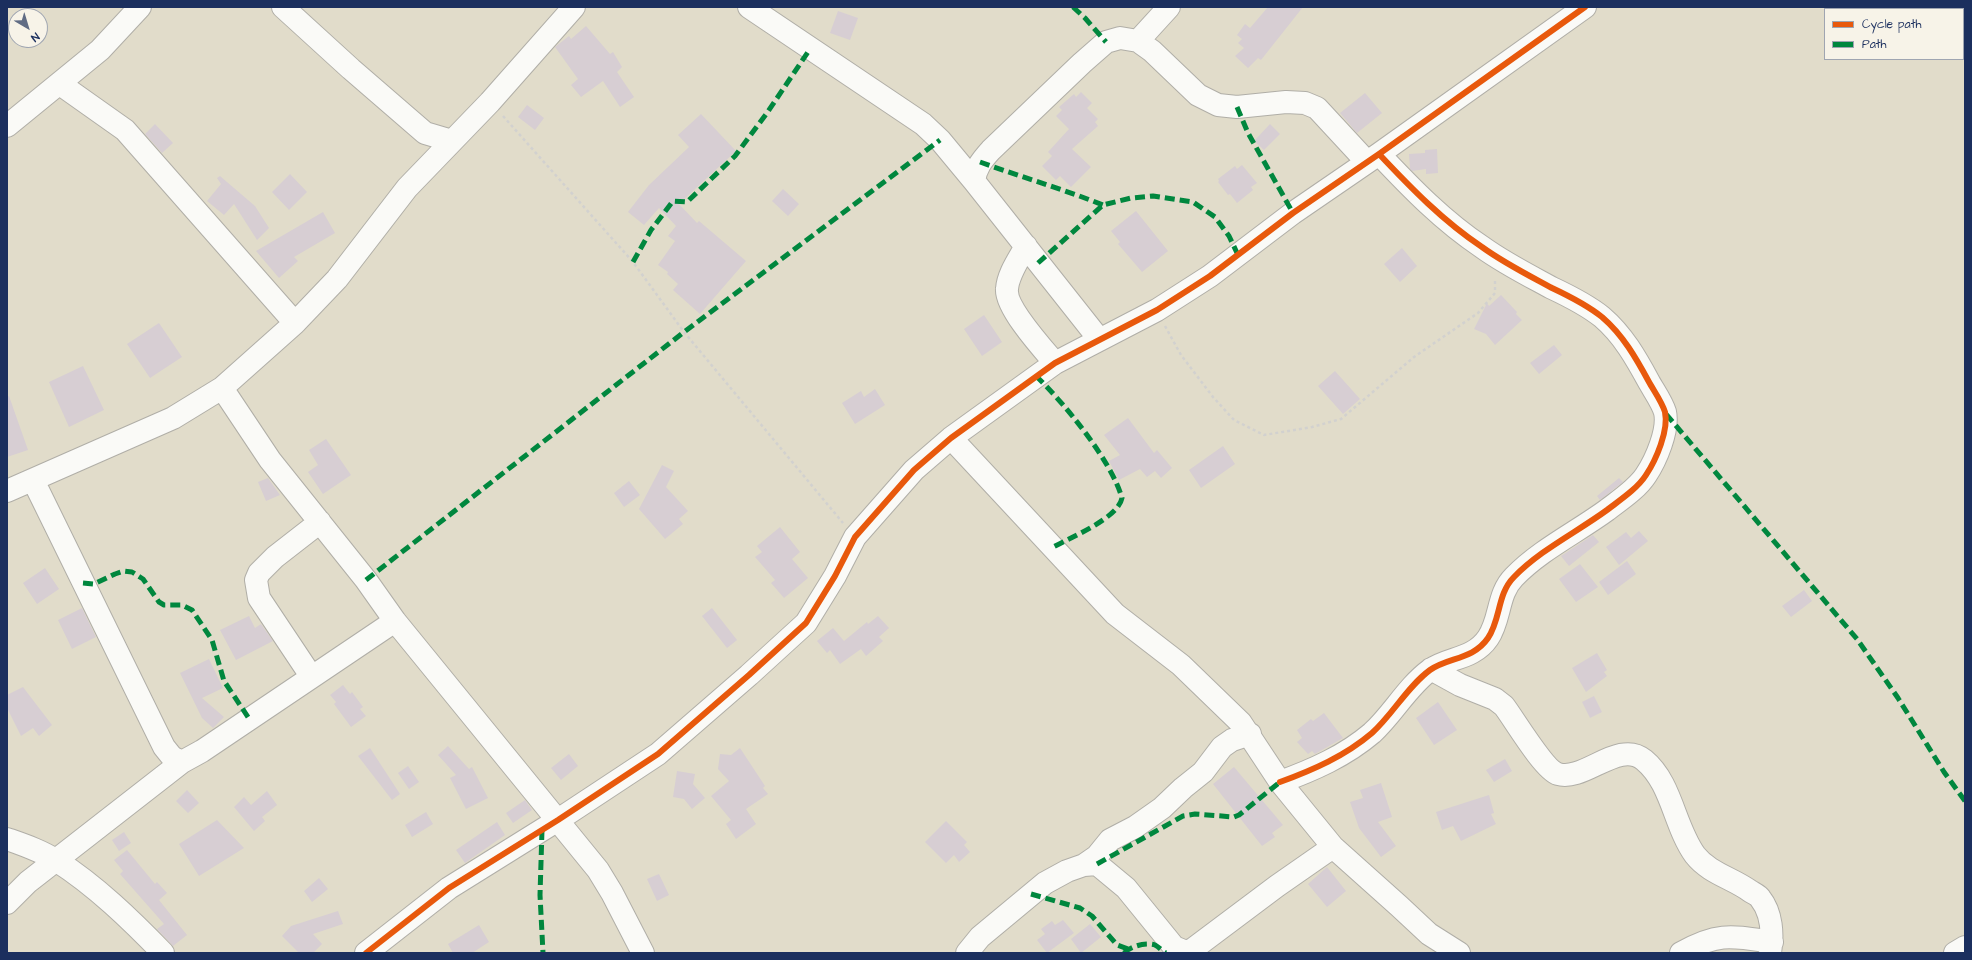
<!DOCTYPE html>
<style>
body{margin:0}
#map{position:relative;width:1972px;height:960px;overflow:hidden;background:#e1dcca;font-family:"Architects Daughter",sans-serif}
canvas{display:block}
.frame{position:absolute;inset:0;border:8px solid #1b2f5e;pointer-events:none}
.legend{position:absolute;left:1824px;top:8px;width:140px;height:52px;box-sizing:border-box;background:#f7f3e8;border:1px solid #9fa5b1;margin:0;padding:5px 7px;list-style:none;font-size:12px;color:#1b2f5e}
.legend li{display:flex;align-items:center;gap:8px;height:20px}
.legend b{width:20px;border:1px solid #9fa5b1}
.north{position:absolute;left:8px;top:8px;width:40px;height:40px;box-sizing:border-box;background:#f7f3e8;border:1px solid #9fa5b1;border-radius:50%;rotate:142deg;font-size:11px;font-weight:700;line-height:16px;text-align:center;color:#1b2f5e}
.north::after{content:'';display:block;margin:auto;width:14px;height:18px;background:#606c84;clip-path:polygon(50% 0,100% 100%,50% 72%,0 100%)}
</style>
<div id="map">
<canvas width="1972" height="960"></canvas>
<div class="frame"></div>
<ul class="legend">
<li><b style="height:5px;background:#e8590c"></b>Cycle path</li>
<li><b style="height:5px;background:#00873e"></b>Path</li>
</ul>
<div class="north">N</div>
</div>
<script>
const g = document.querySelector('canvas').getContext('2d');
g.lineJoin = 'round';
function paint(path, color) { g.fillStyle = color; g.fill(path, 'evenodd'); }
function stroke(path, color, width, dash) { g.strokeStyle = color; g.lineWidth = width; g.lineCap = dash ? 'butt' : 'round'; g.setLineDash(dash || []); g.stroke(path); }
paint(new Path2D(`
 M1268,7H1303L1261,60L1258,58L1248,68L1235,56L1244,48L1238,43L1242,39L1237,35L1245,24L1250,28Z
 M838,11L858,18L850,40L830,33Z
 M586,26L610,54L613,52L622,67L617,72L634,97L620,107L603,81L581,97L571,85L578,79L555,47L569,36L571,39Z
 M1081,92L1092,103L1087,108L1098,119L1095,122L1098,126L1072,149L1091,167L1071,187L1060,176L1056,180L1042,166L1052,156L1048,152L1069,129L1056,116L1062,110L1059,107L1074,94L1076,97Z
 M1365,93L1382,113L1357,133L1340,113Z
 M527,105L544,118L535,130L518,117Z
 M701,114L736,151L679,204L697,223L699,221L746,261L700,314L673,290L678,284L667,274L668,272L658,265L675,241L668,236L676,226L659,208L644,225L628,212L649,185L689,147L678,135Z
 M155,124L173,143L162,153L145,134Z
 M1270,124L1280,134L1264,150L1254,141Z
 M1437,149L1438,173L1426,174V169L1412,171L1410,169L1409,154L1425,153V150Z
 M1242,165L1257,183L1251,187L1253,190L1237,203L1230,194L1228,195L1218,182L1219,181L1218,179L1235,166L1237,169Z
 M290,174L307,192L289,210L272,192Z
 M220,176L255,206L269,228L257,240L234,204L224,215L207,201L221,184L217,178Z
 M783,189L799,204L788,216L772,201Z
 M1136,211L1168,251L1142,272L1118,244L1120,242L1111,231Z
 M323,212L335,233L294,257L298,261L279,278L256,251Z
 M1402,248L1417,266L1400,282L1384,264Z
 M1501,295L1517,312L1516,314L1522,320L1495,345L1486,334L1474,329L1487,303L1489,306Z
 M984,315L1002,342L982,356L964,329Z
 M159,323L182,357L150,378L127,344Z
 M1554,345L1562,355L1539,374L1530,363Z
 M83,366L104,410L69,427L49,382Z
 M1335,371L1360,399L1343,414L1318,386Z
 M875,389L885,405L855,424L842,403L861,391L864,397Z
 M9,396L28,450L7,457V397Z
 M1128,418L1154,453L1157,450L1172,468L1161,478L1155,471L1147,477L1140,469L1119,480L1109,461L1120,455L1104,435Z
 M326,439L351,475L323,494L308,472L318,465L309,450Z
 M1223,446L1235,464L1201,488L1189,470Z
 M662,465L674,471L666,487L688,511L679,519L683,524L665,539L639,509Z
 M268,478L280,495L266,501L258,482Z
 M1619,478L1623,482L1600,500L1597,496Z
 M629,481L640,495L624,507L614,493Z
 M780,527L800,552L792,559L808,578L784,598L771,583L775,580L755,557L762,552L757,546Z
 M1639,531L1648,541L1619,565L1606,547L1626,532L1631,538Z
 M1593,535L1599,542L1569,566L1561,556Z
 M1627,561L1636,574L1608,595L1599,582Z
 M1580,564L1598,587L1576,602L1559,579Z
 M45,568L59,589L37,604L23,583Z
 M1804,590L1812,601L1791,617L1782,606Z
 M82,608L96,637L72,649L58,620Z
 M712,608L737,640L727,648L702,616Z
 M249,616L255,628L261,624L273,641L236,660L220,630Z
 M878,616L889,628L879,637L883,641L866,656L861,649L840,664L830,650L827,653L817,641L833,628L844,641L867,622L868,624Z
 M1597,653L1607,670L1604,672L1607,676L1586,692L1572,668Z
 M209,659L223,688L202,698L224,717L213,728L202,718L180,673Z
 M343,685L350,694L352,692L363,707L360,709L366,716L351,727L334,704L336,702L330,695Z
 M23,687L52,725L39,736L33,728L21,736L7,708V695Z
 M1594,696L1602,712L1590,718L1582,702Z
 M1438,702L1457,730L1434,745L1416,718Z
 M1324,713L1343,738L1315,754L1312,751L1308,754L1297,742L1302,738L1297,730L1311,719L1313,721Z
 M448,746L469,769L472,767L488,798L466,809L450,778L456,775L438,755Z
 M370,748L400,794L392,800L358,756Z
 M740,748L765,786L763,788L768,794L746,809L756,824L736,839L726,824L731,820L711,796L729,781L718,769L720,754L731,755Z
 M569,754L578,766L561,780L551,768Z
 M1505,759L1512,771L1494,782L1486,770Z
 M408,766L419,782L409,789L398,773Z
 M1234,767L1283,825L1272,833L1275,837L1262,846L1213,784Z
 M677,771L695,774L693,784L705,798L692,809L684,799L673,797Z
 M1381,783L1392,817L1378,822L1396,846L1381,857L1359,828L1350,802L1363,798L1360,790Z
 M187,790L199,803L188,813L176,801Z
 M267,791L277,805L262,817L265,821L254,831L234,807L244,797L251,805Z
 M1489,795L1494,813L1491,814L1496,824L1461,841L1453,826L1442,830L1436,812Z
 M525,800L532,810L513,823L506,813Z
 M426,812L433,824L412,837L405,825Z
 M217,820L244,848L199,876L179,844Z
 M946,821L967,842L964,845L970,852L959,862L954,855L946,863L925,842Z
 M497,822L505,835L465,863L456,850Z
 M124,832L131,843L119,851L112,840Z
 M127,850L155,884L157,882L167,893L159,900L187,935L173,946L157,929L164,924L120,874L123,871L114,860Z
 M1327,867L1346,891L1327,907L1308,884Z
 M659,874L669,895L657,901L647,879Z
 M319,878L328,889L312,902L304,891Z
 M338,911L343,924L313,934L322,944L313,953H299L282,936L291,926Z
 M1063,920L1074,933L1047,953L1037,940L1045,934L1041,929L1052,921L1055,925Z
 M1090,924L1101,937L1081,953L1071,939Z
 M479,925L489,942L472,953H453L448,944Z`), '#d7ced3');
const minor = new Path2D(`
 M283,7L351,69L425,133L452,141
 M749,7L923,124L940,140L974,181L1099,339
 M1138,41L1169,7
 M60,84L125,130L295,323
 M7,126L100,50L140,7
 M974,181C976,167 982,160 991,150L1082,63L1106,42L1120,38L1138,41L1152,51L1198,95L1218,105L1237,107L1286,102L1305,103L1317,108L1367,162
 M1026,246C1019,259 1008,274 1007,289C1005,307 1043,349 1055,363
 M222,388L270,460L366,580L395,621L598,870L612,893L643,953
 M951,438L1115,614L1181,665L1241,723L1280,782L1333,847L1399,906L1429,934L1459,953
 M33,480L164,747L172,757L182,762L202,751L395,621
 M7,491L173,418L222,388L295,323L337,279L407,188L490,102L574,7
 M1431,669L1460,685L1495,699L1504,706C1514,719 1544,770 1558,774C1584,782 1619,739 1644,760C1672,783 1674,826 1695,855C1709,873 1732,878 1750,891C1753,893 1758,895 1760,898C1772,913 1773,935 1770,953
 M311,676L259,598L256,580L259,573L275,557L320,522
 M1280,782C1313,770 1345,756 1372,733C1393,714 1407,687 1430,670C1448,657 1473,660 1488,638C1501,619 1497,594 1514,577C1540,550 1577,532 1607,510C1620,500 1637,489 1646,475C1656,460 1669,430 1665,412C1662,402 1654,391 1649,382C1636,358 1623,335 1602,317C1587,305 1569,296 1552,288C1528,275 1504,263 1482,247C1443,221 1411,188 1379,154
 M7,839C24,845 42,851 57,861C96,886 131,920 163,953
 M1084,865L1097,864L1126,888L1174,947L1186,952L1193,949L1277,886L1333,847
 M7,903L28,882L182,762
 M366,953L449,888L558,820L658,754L749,675L806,623L835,576L855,537L914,470L951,438L1055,363L1157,310L1210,276L1293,213L1379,154L1585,7
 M967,953L980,937L1045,883L1067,871L1084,865L1097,856L1110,840L1135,827L1162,808L1183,788L1203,772L1222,747L1232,740L1250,734
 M1681,953C1718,932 1732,936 1772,942
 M1955,953L1965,947`);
stroke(minor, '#b0aea7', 24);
stroke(new Path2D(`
 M503,116L633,262L684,332L843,523
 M1165,326L1181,355L1213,397L1234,420L1264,435L1312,427L1341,419L1414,357L1478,313L1495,293V278`), '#d2d1cf', 2.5, [3, 3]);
stroke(minor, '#fafaf7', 22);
stroke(new Path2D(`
 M1073,7L1085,18L1106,42
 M1931,7L1933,9
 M1963,36L1965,38
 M1237,107L1248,133L1293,213
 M980,162C1021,177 1063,189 1103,205
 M633,262L651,230L673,201L687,202L735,156L767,113L810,49
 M1038,263L1103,205L1131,198L1153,196L1193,202L1215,217L1229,236L1238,255
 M1036,376C1065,404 1111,460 1122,498C1118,518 1072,537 1053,547
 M1666,414L1857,639L1898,698L1944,772L1965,801
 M366,580L684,332L940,140
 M83,583L94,584L115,574L124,571L132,572L143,579L159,602L164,605H182L192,610L212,640L224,681L250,720
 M542,830L540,895L543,953
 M1097,864L1183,816L1195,814L1234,817L1239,815L1280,782
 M1031,894L1080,908L1092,916L1117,945L1128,949
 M1124,953C1131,946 1146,942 1155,945C1159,947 1162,951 1166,953`), '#00873e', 5, [10, 5]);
stroke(new Path2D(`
 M1280,782C1313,770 1345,756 1372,733C1393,714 1407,687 1430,670C1448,657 1473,660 1488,638C1501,619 1497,594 1514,577C1540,550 1577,532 1607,510C1620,500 1637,489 1646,475C1656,460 1669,430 1665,412C1662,402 1654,391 1649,382C1636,358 1623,335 1602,317C1587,305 1569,296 1552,288C1528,275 1504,263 1482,247C1443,221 1411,188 1379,154
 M366,953L449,888L558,820L658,754L749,675L806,623L835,576L855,537L914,470L951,438L1055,363L1157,310L1210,276L1293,213L1379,154L1585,7`), '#e8590c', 6);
</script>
